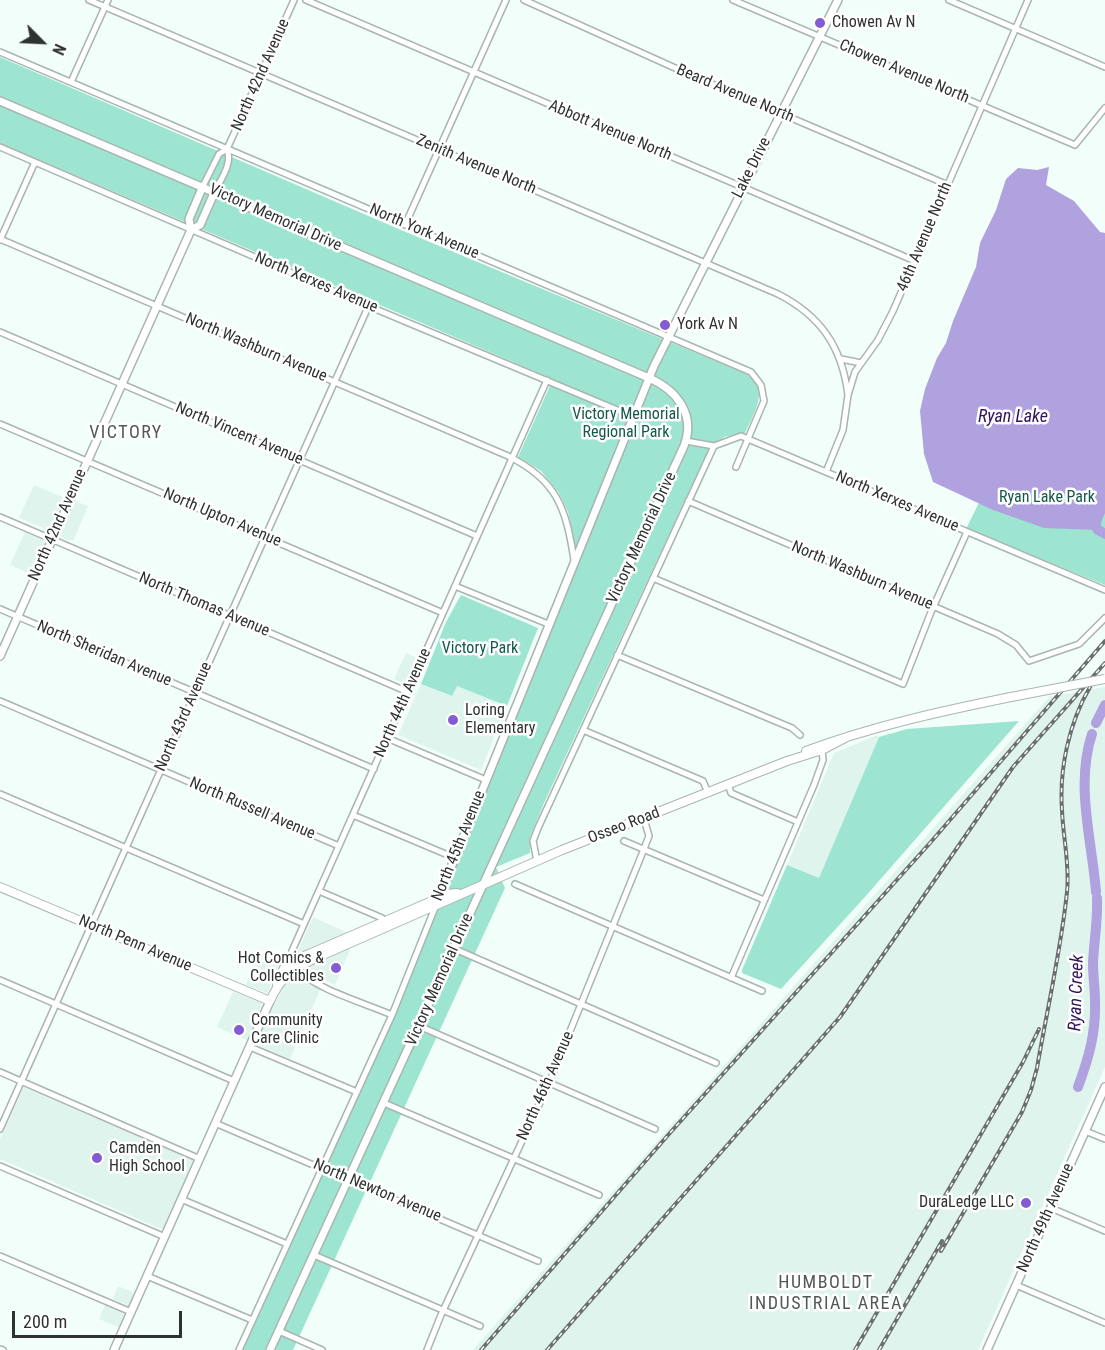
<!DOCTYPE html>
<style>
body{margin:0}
#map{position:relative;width:1105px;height:1350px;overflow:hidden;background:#f2fefa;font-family:"Roboto Condensed",sans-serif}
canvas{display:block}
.north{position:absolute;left:12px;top:12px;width:60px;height:60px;-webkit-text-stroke:4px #fff;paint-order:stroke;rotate:114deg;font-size:16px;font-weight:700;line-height:24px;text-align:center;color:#2e3231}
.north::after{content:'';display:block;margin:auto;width:21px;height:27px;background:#2e3231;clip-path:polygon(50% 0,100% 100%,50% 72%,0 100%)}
.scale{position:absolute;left:12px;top:1311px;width:170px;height:27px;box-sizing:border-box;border:3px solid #2e3231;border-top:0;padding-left:8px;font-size:18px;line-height:21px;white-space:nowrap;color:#2e3231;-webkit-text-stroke:4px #fff;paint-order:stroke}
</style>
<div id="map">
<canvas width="1105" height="1350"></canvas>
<div class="north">N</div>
<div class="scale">200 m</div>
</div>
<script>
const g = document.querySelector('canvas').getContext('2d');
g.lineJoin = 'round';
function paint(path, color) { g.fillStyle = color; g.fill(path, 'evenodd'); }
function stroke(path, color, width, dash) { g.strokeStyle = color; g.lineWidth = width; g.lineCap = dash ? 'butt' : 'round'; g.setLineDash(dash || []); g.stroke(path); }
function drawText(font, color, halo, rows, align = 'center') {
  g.font = font + ' "Roboto Condensed",sans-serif'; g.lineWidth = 5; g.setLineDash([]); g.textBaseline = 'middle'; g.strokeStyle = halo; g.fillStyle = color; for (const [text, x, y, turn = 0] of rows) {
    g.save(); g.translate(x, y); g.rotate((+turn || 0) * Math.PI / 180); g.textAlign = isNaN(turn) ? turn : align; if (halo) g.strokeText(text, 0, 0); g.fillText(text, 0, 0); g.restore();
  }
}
paint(new Path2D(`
 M34,485L65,498L55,520V527L51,531H45L41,527L19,518Z
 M75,501L88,506L73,541L64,539L59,535Z
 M25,532L43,540L46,546L31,574L10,565Z
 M406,653L419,659L406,684L394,679Z
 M421,684L451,696L456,685L507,706L481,770L398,735Z
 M1105,687V1067L978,1350H473L1049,697Z
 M878,735L879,737L819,879L787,865L834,753Z
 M313,917L350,934L297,955V953Z
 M346,948L350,950L335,985L303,970V968Z
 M260,952L286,963L278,971L267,993L246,985Z
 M295,974L304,982L321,988L290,1059L260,1046L257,1041L288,976Z
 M233,992L261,1002L262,1004L249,1041L217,1027Z
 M24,1087L195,1160L165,1229H161L0,1159V1139Z
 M118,1286L135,1293L129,1306L113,1299Z
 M105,1305L126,1315L120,1328L99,1319Z`), '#e0f4ee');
paint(new Path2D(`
 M0,57L401,230L744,373C772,386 754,413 745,433L724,437L705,457L544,803L530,837V853L496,867L505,888L293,1350H242L395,1016L518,710L576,555L568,512L559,493L541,471L518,457L553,379L0,143Z
 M1080,298L1105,309V585L966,529Z
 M461,595L538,628L507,706L457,686L452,696L421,684L446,622Z
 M1019,721L864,898L781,989L742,973V970L787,865L819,878L879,737L907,729Z`), '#9de5d0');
paint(new Path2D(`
 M1049,167L1046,185L1074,201L1100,232L1105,233V513L1098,530L1044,528L993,510L933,482L924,454L920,411L925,389L937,358L946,343L953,321L976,267L980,243L996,210L1006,179L1018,168L1037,170Z`), '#b0a1df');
stroke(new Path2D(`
 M1092,518L1098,530L1105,534
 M1096,723L1105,705
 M1092,734C1075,785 1092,840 1096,892
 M1078,1087C1089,1057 1096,1033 1095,1001C1095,988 1093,976 1093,963C1094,941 1098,920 1097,898`), '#b0a1df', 10);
const minor = new Path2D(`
 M89,0L778,294C821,316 842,347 848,395
 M306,0L915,261
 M524,0L684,72L948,185
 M733,0L1075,145L1105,108
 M949,0L1105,67
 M0,52L751,372L761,385L764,401L736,467
 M71,82L108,0
 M0,147L373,308L634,417
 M203,186L219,154L227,149L294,0
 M215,191C221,179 233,163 227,149
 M405,225L506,0
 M0,239L508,456C557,480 566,508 574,560
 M0,240L35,162
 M0,332L477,536
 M841,359L861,363
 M0,424L443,613
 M686,441L714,446L741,436L1105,590
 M826,472L843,430L848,395L855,372L878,340L893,311L1028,0
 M688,501L998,634L1016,645L1029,661L1079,644L1105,618
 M0,517L408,692
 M653,578L903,684L931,612L967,532
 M455,586L548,624
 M0,609L374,769
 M617,655L792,728L800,735
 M0,701L339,846
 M583,730L703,781L708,793
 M387,738L486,780
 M728,784L731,793L798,822
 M0,794L304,924
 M353,815L455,858
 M624,841L764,900
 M537,861L533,841L538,828L714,446
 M515,884L762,991
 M319,891L382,918L383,922
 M455,949L716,1063
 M295,960L292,951L547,380
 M296,968C312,988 367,1004 392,1015
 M731,978L814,785L823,760L822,750
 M0,980L234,1081
 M419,1026L655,1129
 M250,1047L357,1092
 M0,1072L200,1159
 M384,1103L599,1195
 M215,1123L538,1261
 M0,1129L369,305
 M1085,1131L1105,1139
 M0,1166L165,1237
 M181,1199L287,1244
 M1051,1208L1105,1231
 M314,1255L480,1326
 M0,1256L131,1312
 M147,1276L252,1320
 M1016,1285L1105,1323
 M279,1331L322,1350
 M0,1349L3,1350
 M239,1350L392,1015L436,905
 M427,1350L441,1315L549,1083L642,854L649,836L644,819`);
const tertiary = new Path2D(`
 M0,101L649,378C677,390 696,415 684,446L270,1350
 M191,230L200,225L215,191
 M0,656L191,230L189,219L203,186
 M437,902L654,366L838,0
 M114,1350L270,1001
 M987,1350L1105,1087`);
const secondary = new Path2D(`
 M806,751C873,726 942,711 1011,697
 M0,887L270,1001C281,976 293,969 316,958L562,850L787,761L822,750L845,738
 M277,984L284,968L295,960L448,894L457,893`);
stroke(minor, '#a9b5b1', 8);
stroke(tertiary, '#a9b5b1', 10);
stroke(secondary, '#a9b5b1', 10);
stroke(minor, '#fff', 5);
stroke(tertiary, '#fff', 7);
stroke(secondary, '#fff', 8);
const rail = new Path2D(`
 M941,1251L1022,1112L1031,1090L1037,1068C1047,1010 1061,950 1067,892C1070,864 1063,838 1062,810C1059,769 1069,723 1090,687
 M481,1350L669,1134L930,843L1105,641
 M547,1350L840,1017L1013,767L1105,663
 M855,1350L1023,1062L1039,1029
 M879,1350L942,1241`);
stroke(rail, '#696f6d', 4);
stroke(rail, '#fff', 1.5, [4.5]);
const secondaryBridge = new Path2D(`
 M1011,697L1105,679`);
stroke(secondaryBridge, '#a9b5b1', 10, []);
stroke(secondaryBridge, '#fff', 8);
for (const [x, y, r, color] of [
 [820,23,6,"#835bd5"],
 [665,325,6,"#835bd5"],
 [453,720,6,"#835bd5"],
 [336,968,6,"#835bd5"],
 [239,1030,6,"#835bd5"],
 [97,1158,6,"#835bd5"],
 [1026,1203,6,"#835bd5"]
]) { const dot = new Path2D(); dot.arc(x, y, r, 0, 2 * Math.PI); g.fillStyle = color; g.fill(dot); stroke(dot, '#fff', 2); }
drawText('16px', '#2e3231', '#fff', [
 ["Chowen Av N",832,23],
 ["York Av N",677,325],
 ["Loring",465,711],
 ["Elementary",465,729],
 ["Hot Comics &",324,959,"right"],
 ["Collectibles",324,977,"right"],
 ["Community",251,1021],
 ["Care Clinic",251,1039],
 ["Camden",109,1149],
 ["High School",109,1167],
 ["DuraLedge LLC",1014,1203,"right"]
], 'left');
drawText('16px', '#2e3231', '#fff', [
 ["Chowen Avenue North",904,72,23],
 ["North 42nd Avenue",261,75,-66],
 ["Beard Avenue North",735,94,23],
 ["Abbott Avenue North",610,131,23],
 ["Zenith Avenue North",476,165,23],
 ["Lake Drive",752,168,-63],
 ["Victory Memorial Drive",275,218,24],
 ["North York Avenue",424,232,23],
 ["46th Avenue North",925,237,-67],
 ["North Xerxes Avenue",316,283,23],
 ["North Washburn Avenue",256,348,23],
 ["North Vincent Avenue",239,434,23],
 ["North Xerxes Avenue",897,502,23],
 ["North Upton Avenue",222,518,23],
 ["North 42nd Avenue",58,525,-66],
 ["Victory Memorial Drive",642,538,-65],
 ["North Washburn Avenue",862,576,23],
 ["North Thomas Avenue",204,605,23],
 ["North Sheridan Avenue",104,654,23],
 ["North 44th Avenue",403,703,-66],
 ["North 43rd Avenue",184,717,-66],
 ["North Russell Avenue",252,809,23],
 ["Osseo Road",624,826,-21],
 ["North 45th Avenue",459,846,-68],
 ["North Penn Avenue",135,944,23],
 ["Victory Memorial Drive",440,980,-66],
 ["North 46th Avenue",546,1086,-66],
 ["North Newton Avenue",377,1191,23],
 ["North 49th Avenue",1046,1218,-66]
]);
drawText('16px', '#135849', '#fff', [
 ["Victory Memorial",626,415],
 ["Regional Park",626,433],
 ["Ryan Lake Park",1047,498],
 ["Victory Park",480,649]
]);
drawText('italic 18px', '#30145c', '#fff', [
 ["Ryan Lake",1013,417],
 ["Ryan Creek",1077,993,-88]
]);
g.letterSpacing = '1.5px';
drawText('18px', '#505a57', '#fff', [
 ["VICTORY",126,433],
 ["HUMBOLDT",826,1283],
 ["INDUSTRIAL AREA",826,1304]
]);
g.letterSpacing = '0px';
</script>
